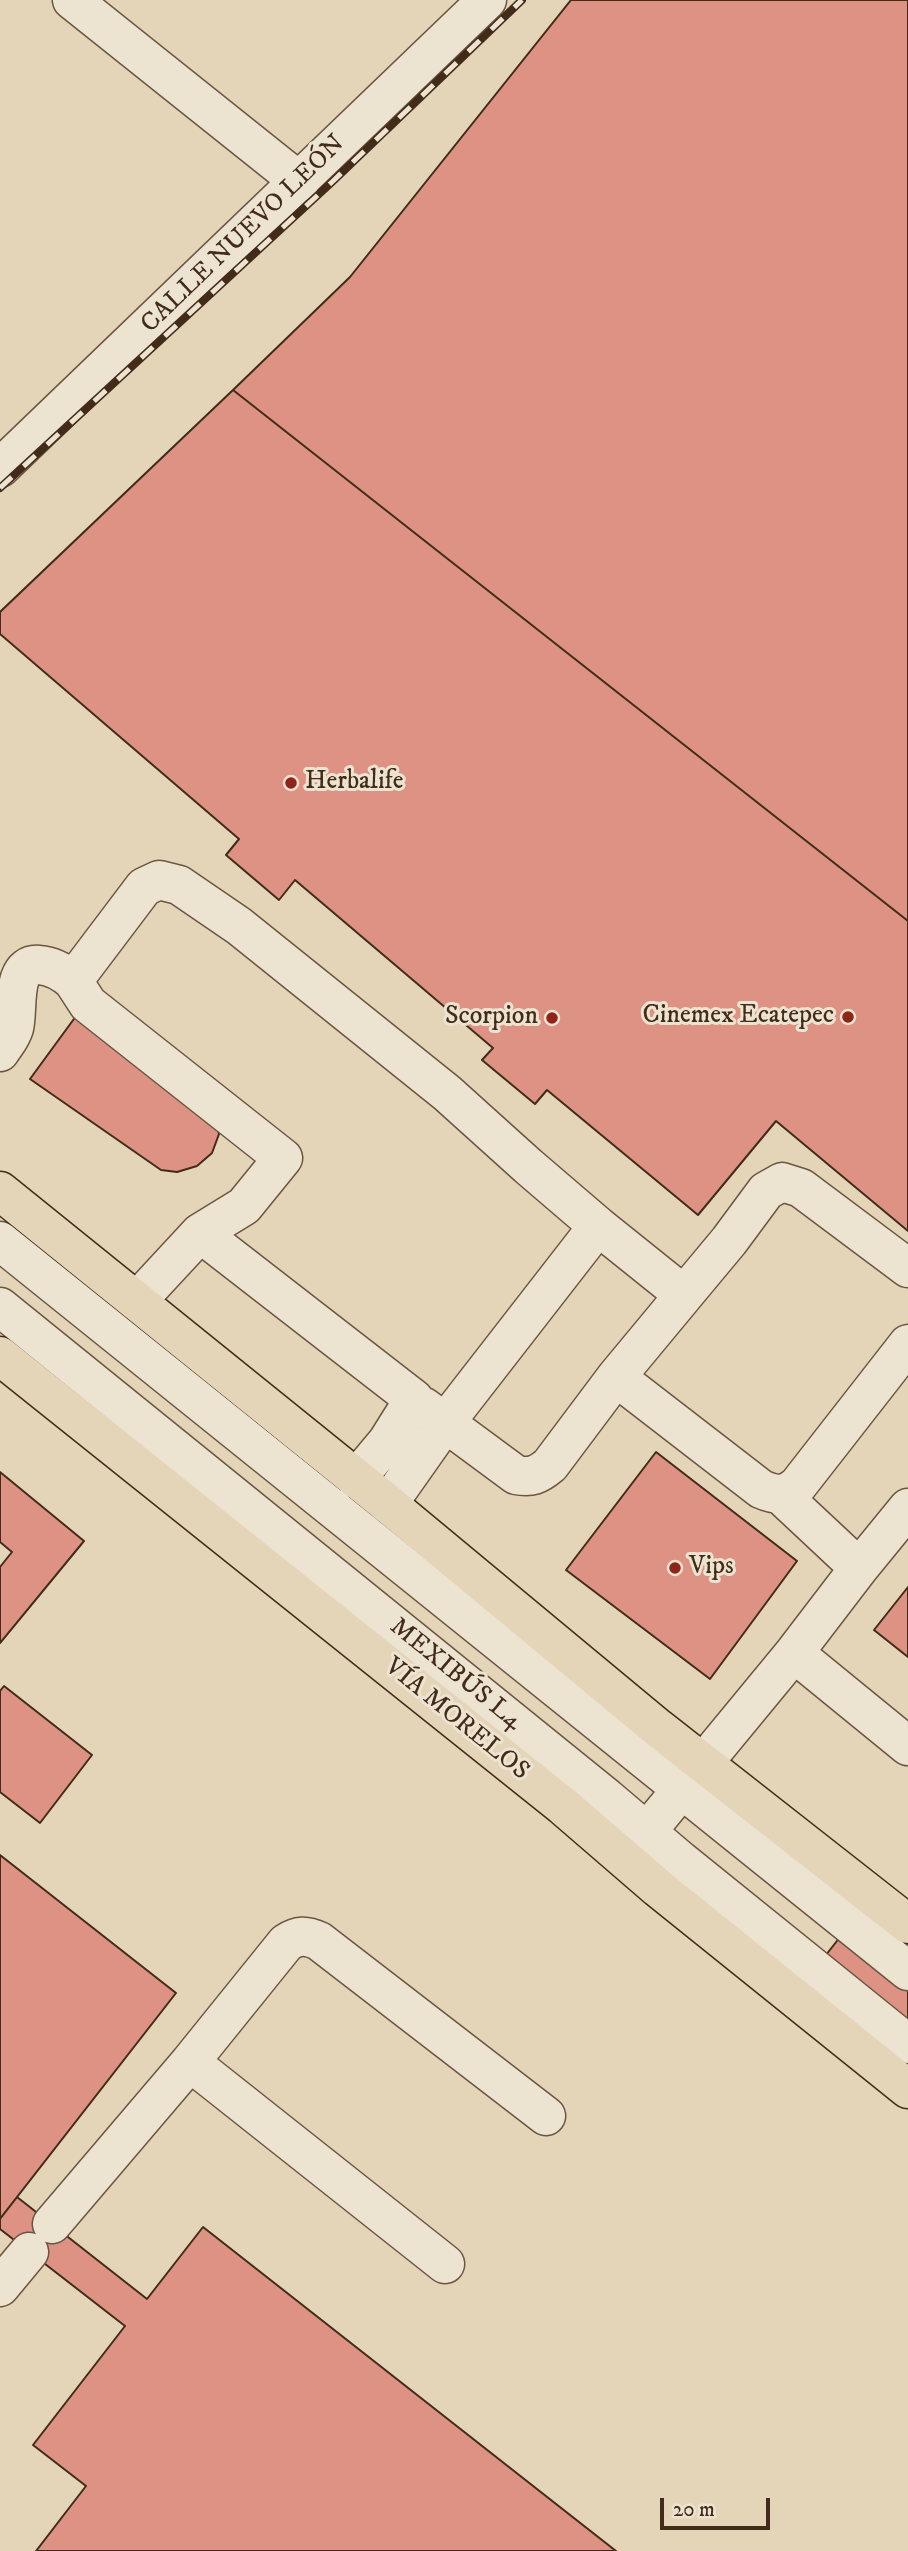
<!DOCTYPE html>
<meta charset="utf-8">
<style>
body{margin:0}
#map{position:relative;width:908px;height:2551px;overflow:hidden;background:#e4d4b8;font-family:"IM FELL DW Pica",serif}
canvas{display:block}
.scale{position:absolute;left:660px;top:2498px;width:110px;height:32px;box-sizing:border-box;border:4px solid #422c19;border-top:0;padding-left:9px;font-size:21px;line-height:24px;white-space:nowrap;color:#422c19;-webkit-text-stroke:5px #ede3d1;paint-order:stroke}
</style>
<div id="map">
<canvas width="908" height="2551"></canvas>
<div class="scale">20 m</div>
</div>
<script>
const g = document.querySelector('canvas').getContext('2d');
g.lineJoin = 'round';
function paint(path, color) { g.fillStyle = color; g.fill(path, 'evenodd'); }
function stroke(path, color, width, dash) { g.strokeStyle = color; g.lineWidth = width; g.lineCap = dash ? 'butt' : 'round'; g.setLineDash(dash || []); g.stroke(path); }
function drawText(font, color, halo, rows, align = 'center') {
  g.font = font + ' "IM FELL DW Pica",serif'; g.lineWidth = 6; g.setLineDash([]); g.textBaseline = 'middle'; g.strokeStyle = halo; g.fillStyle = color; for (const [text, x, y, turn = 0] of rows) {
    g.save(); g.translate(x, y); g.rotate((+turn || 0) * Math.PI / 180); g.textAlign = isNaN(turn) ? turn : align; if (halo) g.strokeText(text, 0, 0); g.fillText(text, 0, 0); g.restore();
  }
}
const building = new Path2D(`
 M571,0H908V921L233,390L350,277Z
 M233,390L908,921V1231L776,1121L698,1215L547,1090L535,1104L482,1060L493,1048L295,880L279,900L226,855L239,839L0,634V612Z
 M79,1012L215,1116L219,1134L212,1153L197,1166L177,1172L161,1170L30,1079Z
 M656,1452L797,1561L710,1679L566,1570Z
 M0,1472L84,1541L0,1643V1567L12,1552L0,1542Z
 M908,1587V1657L874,1630Z
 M4,1686L92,1755L40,1823L0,1792V1691Z
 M0,1855L176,1993L0,2219Z
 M844,1932L908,1984V2030L822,1960Z
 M17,2197L147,2299L203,2227L616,2551H36L86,2486L33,2445L125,2326L0,2229V2219Z`);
paint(building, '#dd9284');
stroke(building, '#422c19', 2);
const minor = new Path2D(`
 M72,0L300,182
 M0,468L487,0
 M0,1052C5,1044 11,1038 14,1028C19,1011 10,962 39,965C52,966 63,972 73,981
 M0,1241L908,1971
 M684,1295L729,1241L766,1191L782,1182L801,1188L908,1268
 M137,1301L200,1233
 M0,1307L607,1798L680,1860L908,2044
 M616,1377L761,1489C777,1496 785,1496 798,1485L908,1344
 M424,1407L516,1475C531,1478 538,1475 550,1465L616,1377L684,1295L598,1226
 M356,1479L387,1442L414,1399L200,1233L244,1206L283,1158L88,1004L73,981L144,887L159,880L179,885L239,926L447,1093L528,1166L598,1226L445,1423L388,1504
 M781,1495L859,1568
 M794,1653L908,1746
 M630,1852L794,1653L859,1568L908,1508
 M190,2062L445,2264
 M52,2224L190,2062L286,1943C298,1935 306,1935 319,1941L546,2116
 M0,2287L29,2252`);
const major = new Path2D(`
 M0,1191L388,1504L658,1728L908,1924
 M0,1356L563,1806L658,1888L908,2089`);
stroke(minor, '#6a5641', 41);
stroke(major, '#422c19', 41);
stroke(minor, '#ede3d1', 38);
stroke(major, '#e4d4b8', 38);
const rail = new Path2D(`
 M0,488L332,182L522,0`);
stroke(rail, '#422c19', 8);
stroke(rail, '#ede3d1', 5, [16]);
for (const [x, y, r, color] of [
 [291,783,7,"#8f2418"],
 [848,1017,7,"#8f2418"],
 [552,1018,7,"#8f2418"],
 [675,1568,7,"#8f2418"]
]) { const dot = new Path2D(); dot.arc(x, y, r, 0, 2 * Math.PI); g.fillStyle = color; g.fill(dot); stroke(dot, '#ede3d1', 2.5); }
drawText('26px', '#422c19', '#ede3d1', [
 ["CALLE NUEVO LEÓN",244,235,-44],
 ["MEXIBÚS L4",455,1675,39],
 ["VÍA MORELOS",456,1720,39]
]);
drawText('26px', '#422c19', '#ede3d1', [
 ["Herbalife",305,783],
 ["Cinemex Ecatepec",834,1017,"right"],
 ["Scorpion",538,1018,"right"],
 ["Vips",689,1568]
], 'left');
</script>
